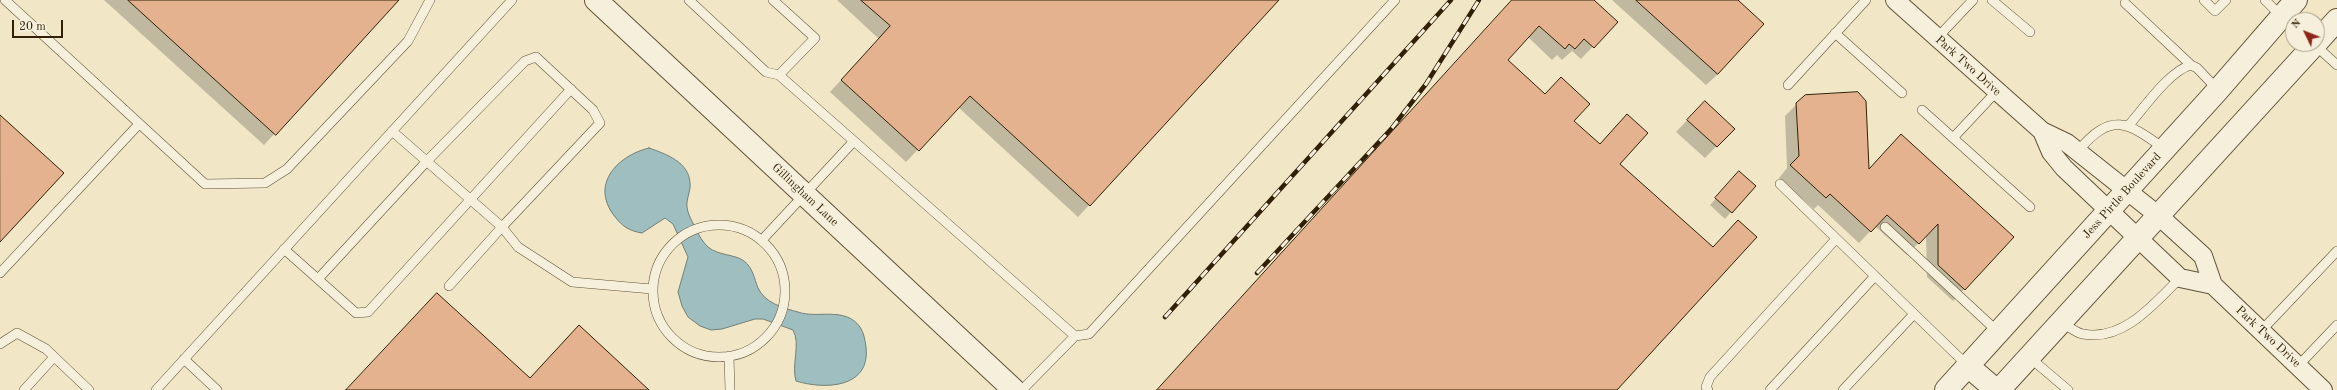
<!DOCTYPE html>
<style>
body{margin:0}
#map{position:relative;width:2337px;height:390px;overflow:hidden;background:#f1e7c7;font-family:"Old Standard TT",serif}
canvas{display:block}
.north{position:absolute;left:2285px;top:12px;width:40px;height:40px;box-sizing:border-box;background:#f6efdb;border:1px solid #a79c85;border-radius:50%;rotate:313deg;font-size:11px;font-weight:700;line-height:16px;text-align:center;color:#312005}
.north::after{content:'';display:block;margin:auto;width:14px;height:18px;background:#8f2418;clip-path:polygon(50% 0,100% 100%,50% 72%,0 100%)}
.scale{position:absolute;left:12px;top:20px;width:51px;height:18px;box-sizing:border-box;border:2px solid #312005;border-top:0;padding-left:5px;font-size:12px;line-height:14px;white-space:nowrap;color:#312005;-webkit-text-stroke:3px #f6efdb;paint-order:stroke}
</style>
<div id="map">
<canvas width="2337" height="390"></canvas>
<div class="north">N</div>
<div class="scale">20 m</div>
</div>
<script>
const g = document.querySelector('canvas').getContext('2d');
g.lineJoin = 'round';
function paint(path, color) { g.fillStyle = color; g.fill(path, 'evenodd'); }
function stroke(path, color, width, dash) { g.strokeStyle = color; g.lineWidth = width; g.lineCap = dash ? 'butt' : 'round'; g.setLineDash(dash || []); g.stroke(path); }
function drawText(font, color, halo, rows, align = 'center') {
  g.font = font + ' "Old Standard TT",serif'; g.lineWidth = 3; g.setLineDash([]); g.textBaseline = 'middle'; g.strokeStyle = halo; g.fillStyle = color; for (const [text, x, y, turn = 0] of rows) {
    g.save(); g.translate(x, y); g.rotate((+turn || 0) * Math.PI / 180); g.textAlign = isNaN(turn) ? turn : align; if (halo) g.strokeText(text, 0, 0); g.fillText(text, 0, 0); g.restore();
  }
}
const water = new Path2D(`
 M649,148C666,154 689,162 690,183C691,191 686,199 687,207C688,215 693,223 696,229C699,236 703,242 708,247C719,256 735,254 744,261C753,268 754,278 758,288C765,303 783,308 798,312C817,319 845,306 860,327C864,333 865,340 866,347C871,388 825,390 796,381C791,365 801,344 793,330L763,319H755L722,329L711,330L700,326L688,317L682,306L678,292L688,257L673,224L665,218L642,233C630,231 623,227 616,218C589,186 616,156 649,148Z`);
paint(water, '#9fbebf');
stroke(water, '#737f75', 1);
paint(new Path2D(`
 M104,0H397L264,145Z
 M837,0H1278L1078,217L958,107L906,162L830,92L879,39Z
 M1513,0H1592L1616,22L1581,59L1572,51L1562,60L1557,55L1552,60L1528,37L1506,61L1712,248L1738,221L1616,390H1157Z
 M1612,0H1736L1718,74L1706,85Z
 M1797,104L1868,170L1901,135L2012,237L1953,301L1927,277L1926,235L1907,255L1875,226L1859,243L1818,205L1814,209L1779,178L1787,168L1785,116Z
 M1693,114L1733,129L1705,158L1676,132Z
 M1733,179L1731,212L1725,219L1710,205Z`), '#0003');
const building = new Path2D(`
 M128,0H399L276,135Z
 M861,0H1279L1090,206L970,96L919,151L841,80L890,26Z
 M1512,0H1594L1618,22L1594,48L1584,39L1575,49L1569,44L1565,49L1539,26L1508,60L1545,94L1561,77L1590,104L1574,121L1600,144L1627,114L1648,133L1620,164L1713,247L1738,220L1757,237L1617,390H1157Z
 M1636,0H1738L1764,24L1718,74Z
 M1858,92L1866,101L1869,169L1901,134L2014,237L1965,290L1938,265V224L1919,244L1887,215L1871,232L1830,194L1826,198L1790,165L1799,156L1796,103L1805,95Z
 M1705,101L1735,129L1717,147L1687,120Z
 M0,115L64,173L0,242Z
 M1739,171L1756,186L1732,213L1715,198Z
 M437,293L530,378L579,325L649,390H346Z`);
paint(building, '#e4b28e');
stroke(building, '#312005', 1);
const service = new Path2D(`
 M5,0L205,184L265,183L287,169L408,41L430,0
 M689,0L766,72L779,75
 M773,0L815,38L779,75L1075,336
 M1992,0L2030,32
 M2204,0L2215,11L2226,0
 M2265,0L2281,16
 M2125,3L2191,65
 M1835,33L1902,93
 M1937,38L1973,0
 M2315,45L2337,65
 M1788,85L1866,0
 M1922,110L2030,207
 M2129,125C2144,108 2169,71 2191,65L2197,68L2218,90
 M392,131L502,227L449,286
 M1953,138L1997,91
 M2078,151C2112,111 2127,122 2165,149
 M1780,184L1968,366
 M653 291a66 66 0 1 1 132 0a66 66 0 1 1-132 0Z
 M1885,227L1998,332
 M762,240L854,141
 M284,249L356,313L368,312L571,89
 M0,273L139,124
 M318,279L427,161L525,61L536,57L593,110L600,123L502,227L518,247L572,282L652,289
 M2061,322C2068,326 2076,333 2083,334C2123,342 2155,303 2180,278
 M2261,331L2337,251
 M0,344L17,333L46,349L89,390
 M729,356L730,390
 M2029,357L2068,390
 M184,359L217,390
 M2298,366L2337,325
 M24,390L54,357
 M156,390L512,0
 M1022,390L1075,336L1089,334L1395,0
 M1708,390L1706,387L1710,377L1836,239
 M1770,390L1875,276
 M1843,390L1914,314`);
const minor = new Path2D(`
 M1895,0L2042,131L2067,143L2159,216L2203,256L2213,285L2323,390
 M2042,131L2051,152L2064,168L2180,278L2213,285`);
const tertiary = new Path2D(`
 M596,0L1014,390
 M2317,42L2337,20
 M1968,366L1996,390
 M1946,390L2218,90L2296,0
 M1999,390L2315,44`);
stroke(service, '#615236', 10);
stroke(minor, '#615236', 20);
stroke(tertiary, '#615236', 24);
stroke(service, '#f6efdb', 9);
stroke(minor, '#f6efdb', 18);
stroke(tertiary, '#f6efdb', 22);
const rail = new Path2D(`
 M1257,273L1392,128L1426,84L1479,0
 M1165,317L1451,0`);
stroke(rail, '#312005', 4.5);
stroke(rail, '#f6efdb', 3, [9]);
drawText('12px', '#312005', '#f6efdb', [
 ["Park Two Drive",1968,66,42],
 ["Gillingham Lane",805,195,43],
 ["Jess Pirtle Boulevard",2122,196,-48],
 ["Park Two Drive",2268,337,43]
]);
</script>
